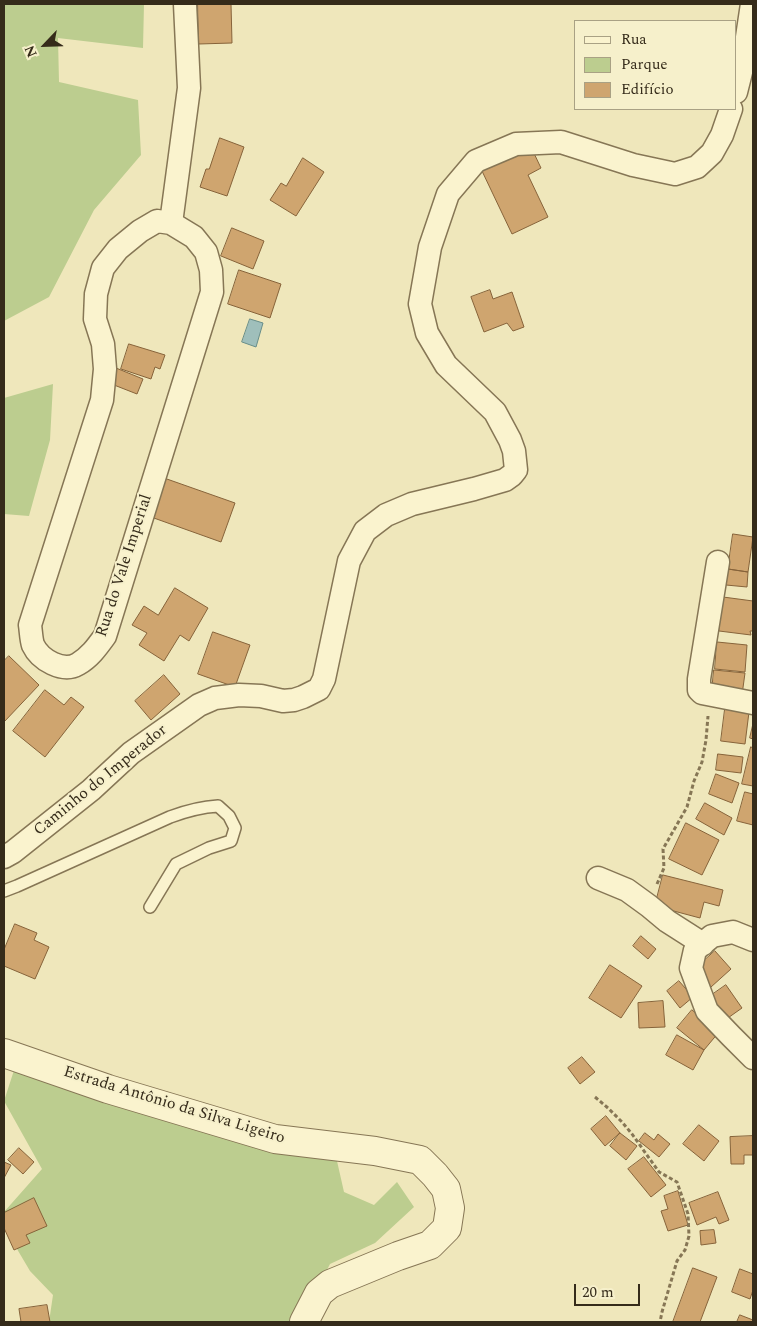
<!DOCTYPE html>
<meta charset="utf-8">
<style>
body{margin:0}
#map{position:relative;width:757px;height:1326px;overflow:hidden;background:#efe7bb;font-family:Spectral,serif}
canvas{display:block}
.frame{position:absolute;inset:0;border:5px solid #352b1a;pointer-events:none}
.legend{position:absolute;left:574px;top:20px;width:162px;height:90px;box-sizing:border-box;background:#f6f0cb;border:1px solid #a9a184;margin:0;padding:6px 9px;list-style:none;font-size:15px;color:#352b1a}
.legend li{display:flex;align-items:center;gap:10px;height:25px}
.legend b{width:25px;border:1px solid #a9a184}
.north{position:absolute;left:20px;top:20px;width:50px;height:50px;-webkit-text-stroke:4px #f6f0cb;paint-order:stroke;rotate:246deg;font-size:14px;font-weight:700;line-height:20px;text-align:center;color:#352b1a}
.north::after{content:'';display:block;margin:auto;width:18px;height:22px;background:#352b1a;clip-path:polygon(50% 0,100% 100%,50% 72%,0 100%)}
.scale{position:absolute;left:574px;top:1284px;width:66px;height:22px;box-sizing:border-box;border:2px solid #352b1a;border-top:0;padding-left:6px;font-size:15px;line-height:18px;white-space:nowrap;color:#352b1a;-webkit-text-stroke:4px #f6f0cb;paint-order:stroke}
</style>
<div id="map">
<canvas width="757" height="1326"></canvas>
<div class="frame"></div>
<ul class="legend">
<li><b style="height:6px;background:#faf3ce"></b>Rua</li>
<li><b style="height:14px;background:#bccd8f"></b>Parque</li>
<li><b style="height:14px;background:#cfa56f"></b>Edifício</li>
</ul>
<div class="north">N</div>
<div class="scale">20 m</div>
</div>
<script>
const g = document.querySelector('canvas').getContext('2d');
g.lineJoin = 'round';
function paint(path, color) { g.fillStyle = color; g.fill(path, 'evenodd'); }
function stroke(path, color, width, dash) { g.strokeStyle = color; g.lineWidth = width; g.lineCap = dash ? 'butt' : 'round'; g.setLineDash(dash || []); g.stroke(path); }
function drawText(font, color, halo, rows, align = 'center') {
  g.font = font + ' Spectral,serif'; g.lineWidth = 4; g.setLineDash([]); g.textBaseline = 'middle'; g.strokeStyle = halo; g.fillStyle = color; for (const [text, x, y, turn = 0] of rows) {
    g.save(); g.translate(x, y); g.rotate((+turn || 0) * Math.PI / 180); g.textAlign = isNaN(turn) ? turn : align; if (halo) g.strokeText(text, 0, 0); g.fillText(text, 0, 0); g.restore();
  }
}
paint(new Path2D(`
 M4,4H144L143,48L58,38L59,82L138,100L141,155L94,210L49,297L4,321Z
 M53,384L50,440L29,516L4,514V398Z
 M46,1053L215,1127L337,1161L344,1192L374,1205L397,1182L414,1207L375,1243L330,1264L300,1322H49L53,1295L30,1271L4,1227V1212L42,1169L4,1101L19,1055Z`), '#bccd8f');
const water = new Path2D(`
 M250,319L263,323L256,347L242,342Z`);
paint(water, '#9fbfbb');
stroke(water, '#678d89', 1);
const building = new Path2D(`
 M198,4H231L232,43L199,44Z
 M220,138L244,147L227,196L200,187L206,169H209Z
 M531,147L541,168L528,175L548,217L512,234L482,171Z
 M303,158L324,172L296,216L270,200L281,183L286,186Z
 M232,228L264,241L253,269L221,256Z
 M239,270L281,284L270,318L228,304Z
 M490,290L493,299L512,292L524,327L513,331L507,323L484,332L471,297Z
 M129,344L165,355L160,369L155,367L151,379L121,369Z
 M116,368L143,379L137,394L114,385Z
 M164,478L235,503L221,542L151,517Z
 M733,534L753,537L748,572L728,569Z
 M728,569L748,572L747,587L726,585Z
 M175,588L208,608L189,641L180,635L164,661L139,645L147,633L132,625L144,606L158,615Z
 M723,597L753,601V631H750L751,635L719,631Z
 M213,632L250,645L235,687L198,674Z
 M717,642L747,645L745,672L715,669Z
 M9,656L39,685L4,722V661Z
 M714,670L745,673L742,695L712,691Z
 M164,675L180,694L151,720L135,701Z
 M45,690L64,705L71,697L84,707L45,757L13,731Z
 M725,709L749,712L745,744L721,741Z
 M753,724V739L750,738Z
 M751,747L753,748V786L742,784Z
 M718,754L743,757L741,773L716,770Z
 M716,774L739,783L732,803L709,794Z
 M745,792L753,794V825L737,821Z
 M705,803L732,818L724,835L696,819Z
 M686,823L719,840L702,875L669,859Z
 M663,875L723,890L719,906L704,902L700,918L655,906Z
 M15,924L37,933L34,940L49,947L35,979L4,966V950Z
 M641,936L656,949L648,959L633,946Z
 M715,951L731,969L711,987L695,969Z
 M610,965L642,986L621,1018L589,998Z
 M679,981L693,997L680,1008L667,991Z
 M726,985L742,1008L725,1020L709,997Z
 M663,1001L665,1027L639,1028L638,1003Z
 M692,1010L719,1032L704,1050L677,1028Z
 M677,1035L704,1050L693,1070L666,1055Z
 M582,1057L595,1072L580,1084L568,1068Z
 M606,1116L620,1133L605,1146L591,1129Z
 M699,1125L719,1141L704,1161L683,1144Z
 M620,1133L637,1146L626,1160L610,1146Z
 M645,1133L654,1140L658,1134L670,1144L659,1157L639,1141Z
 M753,1136V1155H744V1164H731L730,1137Z
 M19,1148L34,1162L23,1174L8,1160Z
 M644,1157L666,1185L651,1197L628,1169Z
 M4,1162L11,1165L4,1178Z
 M678,1191L688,1225L668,1231L661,1211L668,1209L664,1196Z
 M718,1192L729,1220L719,1224L716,1217L697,1225L689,1203Z
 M34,1198L47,1226L26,1235L30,1243L14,1250L4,1228V1213Z
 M714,1230L716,1243L701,1245L700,1231Z
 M693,1268L717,1277L700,1322H673Z
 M740,1269L753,1274V1290L750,1299L732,1292Z
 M47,1305L50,1322H21L19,1309Z
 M740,1315L753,1320V1322H737Z`);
paint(building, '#cfa56f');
stroke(building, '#86633a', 1);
const service = new Path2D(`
 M4,891L17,886L170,817C186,811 200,807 218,806L229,816L235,828L231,841L209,848L176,864L150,907`);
const minor = new Path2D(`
 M736,92L743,64L752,4
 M157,221L171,223L194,237L206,252L211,270L212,292L105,636C97,647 90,657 78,664C63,673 40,660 33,645C31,639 31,631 30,625L102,400L105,369L103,344L95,319L96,294L103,268L118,249L140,231Z
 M171,223L189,88L185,4
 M718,562L699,679V690L702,693L753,703
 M4,857L13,852L91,790L131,753L199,705L215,698L239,695L261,696L283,701L294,700L303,697L319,689L324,679L349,561L365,531L386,515L412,504L474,489L505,480L512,475L516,470L514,451L510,440L495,412L446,365L427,333L420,304L430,247L448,194L476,161L516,144L561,142L633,165L675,174L697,167L712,153L722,135L731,109
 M598,878L627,890L649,906L667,921L703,944
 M753,940L733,932L712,936L695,950L691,968L707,1011L731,1036L753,1058`);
const tertiary = new Path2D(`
 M4,1053L108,1089L275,1139L375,1151L420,1160L435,1175L446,1189L450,1208L447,1228L430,1245L398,1256L330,1284L319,1293L304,1322`);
stroke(service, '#867655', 14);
stroke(minor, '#867655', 25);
stroke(tertiary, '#867655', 30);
stroke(new Path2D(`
 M657,884L664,868L663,849L687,807L694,781L702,762L706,740L708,716
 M595,1097L608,1108L622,1122L632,1134L659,1172L677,1182L688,1214L689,1236L685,1250L677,1261L662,1312L660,1322`), '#867655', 3, [4, 2.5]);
stroke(service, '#faf3ce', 11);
stroke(minor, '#faf3ce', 22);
stroke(tertiary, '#faf3ce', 28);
drawText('16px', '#352b1a', '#f6f0cb', [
 ["Rua do Vale Imperial",125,566,-72],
 ["Caminho do Imperador",101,781,-39],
 ["Estrada Antônio da Silva Ligeiro",174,1106,17]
]);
</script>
